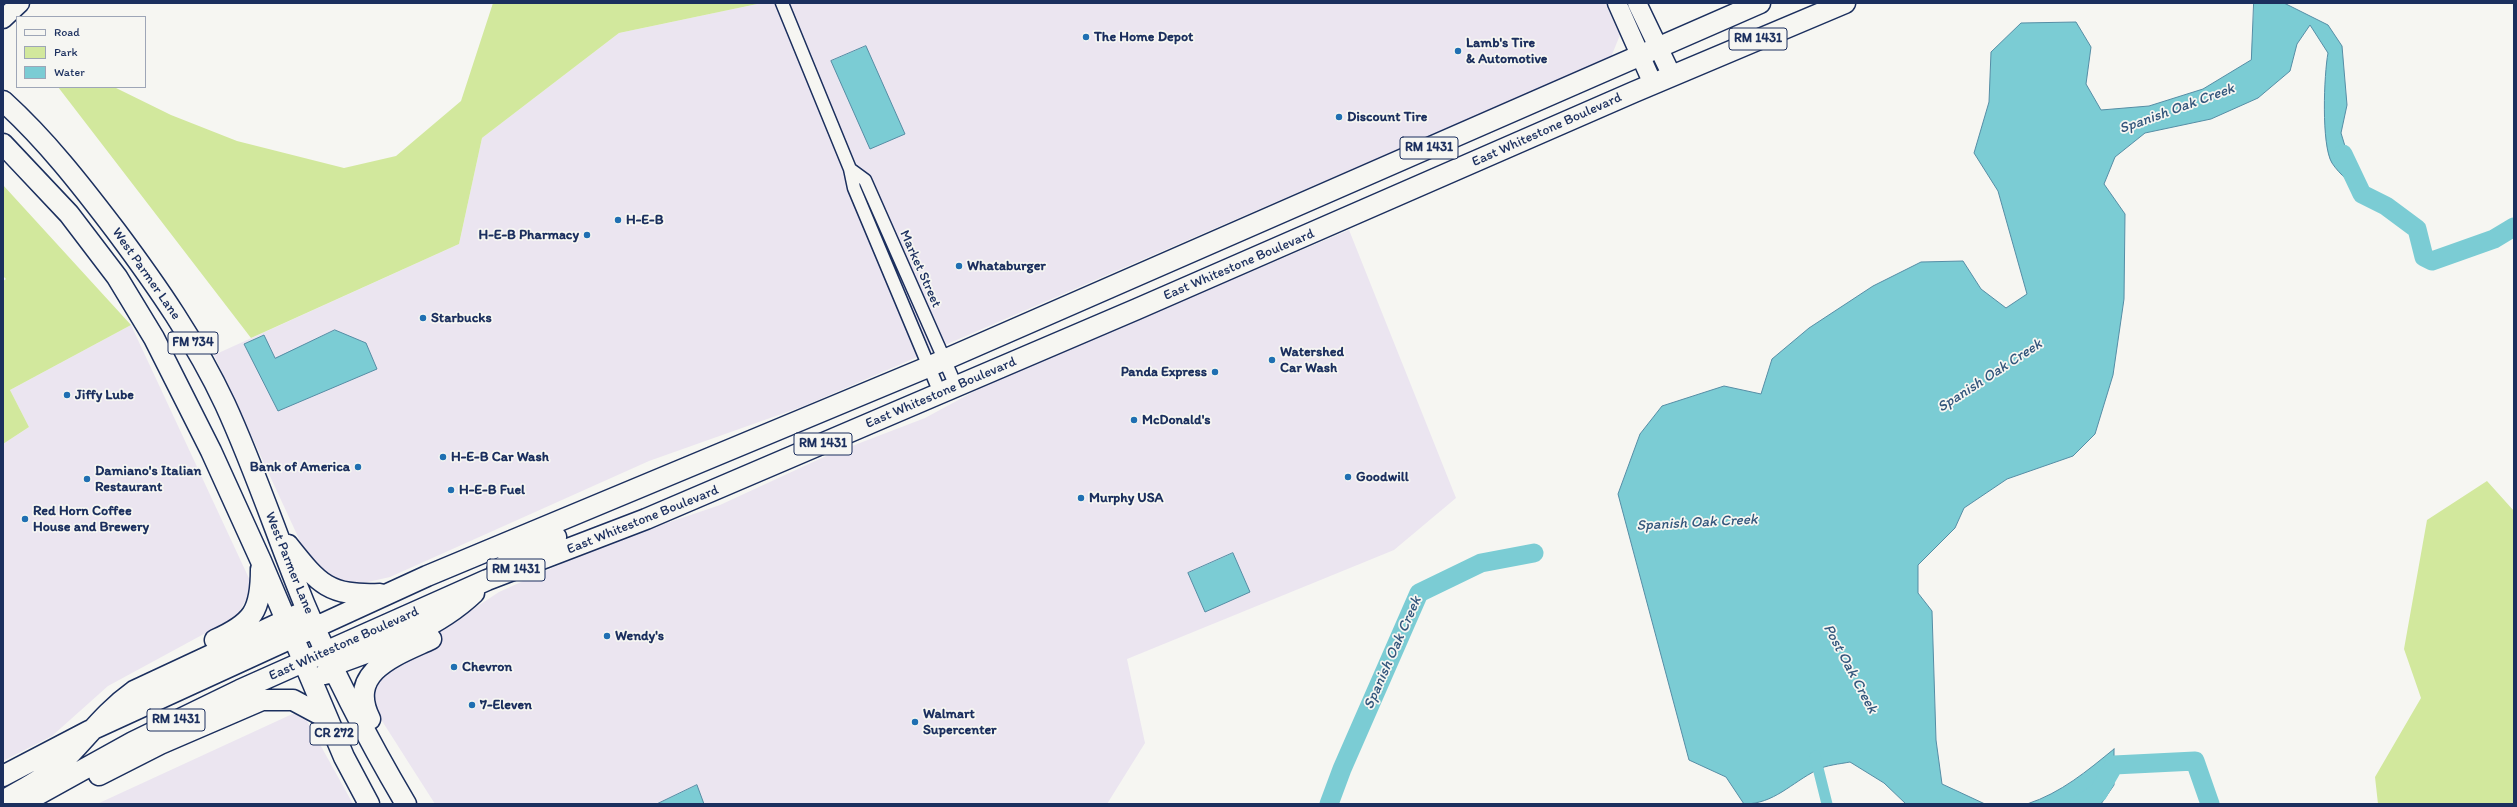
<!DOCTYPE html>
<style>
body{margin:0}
#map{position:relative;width:2517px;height:807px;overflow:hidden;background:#f6f6f2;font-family:Itim,sans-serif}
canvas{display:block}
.frame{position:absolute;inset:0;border:4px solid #1b2f5e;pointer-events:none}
.legend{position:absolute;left:16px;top:16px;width:130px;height:72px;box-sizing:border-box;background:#f6f6f2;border:1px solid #9ea6b7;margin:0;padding:5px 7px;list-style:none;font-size:12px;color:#1b2f5e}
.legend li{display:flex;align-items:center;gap:8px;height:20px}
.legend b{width:20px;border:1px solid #9ea6b7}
</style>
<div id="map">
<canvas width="2517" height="807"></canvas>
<div class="frame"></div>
<ul class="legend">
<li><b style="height:5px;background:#f6f6f2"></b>Road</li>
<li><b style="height:11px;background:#d2e89d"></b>Park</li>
<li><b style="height:11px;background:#7bccd4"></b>Water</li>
</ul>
</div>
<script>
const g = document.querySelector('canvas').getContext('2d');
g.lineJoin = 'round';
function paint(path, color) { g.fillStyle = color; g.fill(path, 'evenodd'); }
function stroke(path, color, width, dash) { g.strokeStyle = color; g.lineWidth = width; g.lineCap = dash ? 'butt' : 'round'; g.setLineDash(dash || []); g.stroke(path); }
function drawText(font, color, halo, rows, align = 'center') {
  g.font = font + ' Itim,sans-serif'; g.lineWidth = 3.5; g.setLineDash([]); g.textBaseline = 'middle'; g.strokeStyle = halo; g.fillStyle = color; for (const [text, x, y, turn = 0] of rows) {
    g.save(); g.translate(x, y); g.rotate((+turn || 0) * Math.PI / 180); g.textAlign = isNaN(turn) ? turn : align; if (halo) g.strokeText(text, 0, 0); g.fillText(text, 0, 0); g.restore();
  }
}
paint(new Path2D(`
 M762,3H1605L1620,35L1611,57L804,406L649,461L390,577L350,586L312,567L214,355L459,244L482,138L619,33Z
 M1349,230L1456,498L1394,550L1127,659L1145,743L1107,804H435L368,699L376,673L499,592L605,544L720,505L826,456L925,418L997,379Z
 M131,325L253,587L237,616L108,686L52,736L3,761V444L29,427L10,390Z
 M301,710L353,804H97Z`), '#ebe5f0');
paint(new Path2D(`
 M493,3H762L619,33L482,138L459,244L251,338L58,87H114L171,115L237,141L344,168L396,156L461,101Z
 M3,185L131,325L10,390L29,427L3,444V281L6,279L3,276Z
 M2487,481L2514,511V804H2378L2375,777L2421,698L2404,649L2427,520Z`), '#d2e89d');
const water = new Path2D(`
 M2254,3H2284L2328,25L2342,46L2347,105L2341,133L2355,179L2362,194C2353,185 2339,174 2332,163C2321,145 2324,74 2328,53L2310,25L2297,44L2290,71L2258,98L2211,119L2145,133L2115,157L2104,184L2125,214L2124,299L2113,375L2095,434L2073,456L2007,479L1964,508L1955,528L1918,565V593L1932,611L1936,740L1942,784L1985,804H1906L1884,783L1850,762C1840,764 1826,765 1817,770C1791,783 1774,804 1744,804L1726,777L1689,760L1618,494L1640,434L1662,406L1724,386L1761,394L1772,359L1809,328L1873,286L1921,262L1963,261L1981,289L2006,308L2027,294L1998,191L1974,153L1989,102L1991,52L2021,23L2076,22L2091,47L2086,84L2101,110L2149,106L2203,89L2251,60Z
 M866,46L905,134L870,149L831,61Z
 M335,330L366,343L377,369L278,411L244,344L264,335L275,358Z
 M1233,553L1250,592L1205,612L1188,573Z
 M2114,749V785L2101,804H2027C2061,793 2087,771 2114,749Z
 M697,785L704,804H657Z`);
paint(water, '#7bccd4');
stroke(water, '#558da5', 1);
stroke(new Path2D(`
 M1815,756L1827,804`), '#7bccd4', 11);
stroke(new Path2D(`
 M2343,154L2362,194L2386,206L2417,229L2424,257L2432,261L2494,239L2514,227
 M1329,804L1342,769L1419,593L1481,563L1534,553
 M2080,804L2098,793L2114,765L2195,761L2210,804`), '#7bccd4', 19);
const street = new Path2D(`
 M782,3L850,169L854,188L940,393
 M850,169L865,180L956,386`);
const secondary = new Path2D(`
 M1617,3L1653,84
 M1637,3L1672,76
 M3,19L20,3`);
const primary = new Path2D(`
 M3,101C46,140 81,185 116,231C157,286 196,342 225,404C255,469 277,537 304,603C333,672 368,740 406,804
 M3,144L69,214L117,277L154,338L211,451L261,561L344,757L369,804
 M288,545C319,584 328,596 380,594
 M497,571L523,551L556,537
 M215,640C253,623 261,611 261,569
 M325,674L333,665C383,647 435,630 474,593
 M370,719C346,671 397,655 431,639
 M99,775L160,744L262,700H293L321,715L329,724
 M3,776L89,731L427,576L928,367L1760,3
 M3,801C21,790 42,780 58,766C85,741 102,714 134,691L297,615
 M21,804L133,742L240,690L487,580L646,519L1137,309L1634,92L1845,3`);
stroke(street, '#1b2f5e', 15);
stroke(secondary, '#1b2f5e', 21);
stroke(primary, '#1b2f5e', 23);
stroke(street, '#f6f6f2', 12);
stroke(secondary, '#f6f6f2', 18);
stroke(primary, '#f6f6f2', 20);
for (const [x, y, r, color] of [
 [1086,37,4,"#1f6fb2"],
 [1458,51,4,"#1f6fb2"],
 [1339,117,4,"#1f6fb2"],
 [618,220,4,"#1f6fb2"],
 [587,235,4,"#1f6fb2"],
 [959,266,4,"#1f6fb2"],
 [423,318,4,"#1f6fb2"],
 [1272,360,4,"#1f6fb2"],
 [1215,372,4,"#1f6fb2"],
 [67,395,4,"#1f6fb2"],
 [1134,420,4,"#1f6fb2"],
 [443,457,4,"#1f6fb2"],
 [358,467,4,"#1f6fb2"],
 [1348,477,4,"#1f6fb2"],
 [87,479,4,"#1f6fb2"],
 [451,490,4,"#1f6fb2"],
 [1081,498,4,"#1f6fb2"],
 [25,519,4,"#1f6fb2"],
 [607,636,4,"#1f6fb2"],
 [454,667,4,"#1f6fb2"],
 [472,705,4,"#1f6fb2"],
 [915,722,4,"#1f6fb2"]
]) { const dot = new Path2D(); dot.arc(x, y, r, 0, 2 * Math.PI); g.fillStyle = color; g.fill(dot); stroke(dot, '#f6f6f2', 1.5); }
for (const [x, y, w] of [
 [1758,39,58],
 [1429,148,58],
 [193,343,50],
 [823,444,58],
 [516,570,58],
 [176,720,58],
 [334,734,48]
]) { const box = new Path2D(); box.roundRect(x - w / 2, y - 11, w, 22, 3); g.fillStyle = '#f6f6f2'; g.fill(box); stroke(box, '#1b2f5e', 1); }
drawText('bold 13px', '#1b2f5e', null, [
 ["RM 1431",1758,39],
 ["RM 1431",1429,148],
 ["FM 734",193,343],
 ["RM 1431",823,444],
 ["RM 1431",516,570],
 ["RM 1431",176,720],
 ["CR 272",334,734]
]);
drawText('bold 14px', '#1b2f5e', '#f6f6f2', [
 ["The Home Depot",1094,37],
 ["Lamb's Tire",1466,43],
 ["& Automotive",1466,59],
 ["Discount Tire",1347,117],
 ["H-E-B",626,220],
 ["H-E-B Pharmacy",579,235,"right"],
 ["Whataburger",967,266],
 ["Starbucks",431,318],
 ["Watershed",1280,352],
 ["Car Wash",1280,368],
 ["Panda Express",1207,372,"right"],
 ["Jiffy Lube",75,395],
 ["McDonald's",1142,420],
 ["H-E-B Car Wash",451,457],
 ["Bank of America",350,467,"right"],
 ["Damiano's Italian",95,471],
 ["Restaurant",95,487],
 ["Goodwill",1356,477],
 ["H-E-B Fuel",459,490],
 ["Murphy USA",1089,498],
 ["Red Horn Coffee",33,511],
 ["House and Brewery",33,527],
 ["Wendy's",615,636],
 ["Chevron",462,667],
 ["7-Eleven",480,705],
 ["Walmart",923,714],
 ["Supercenter",923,730]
], 'left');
drawText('14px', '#1b2f5e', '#f6f6f2', [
 ["East Whitestone Boulevard",1547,130,-24],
 ["East Whitestone Boulevard",1239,265,-23],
 ["Market Street",920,269,66],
 ["West Parmer Lane",146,274,55],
 ["East Whitestone Boulevard",941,393,-23],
 ["East Whitestone Boulevard",643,520,-22],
 ["West Parmer Lane",289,563,68],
 ["East Whitestone Boulevard",344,644,-24]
]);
drawText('italic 15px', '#33567c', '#f6f6f2', [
 ["Spanish Oak Creek",2177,109,-20],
 ["Spanish Oak Creek",1990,376,-33],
 ["Spanish Oak Creek",1697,523,-3],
 ["Spanish Oak Creek",1393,653,-66],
 ["Post Oak Creek",1850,669,62]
]);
</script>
